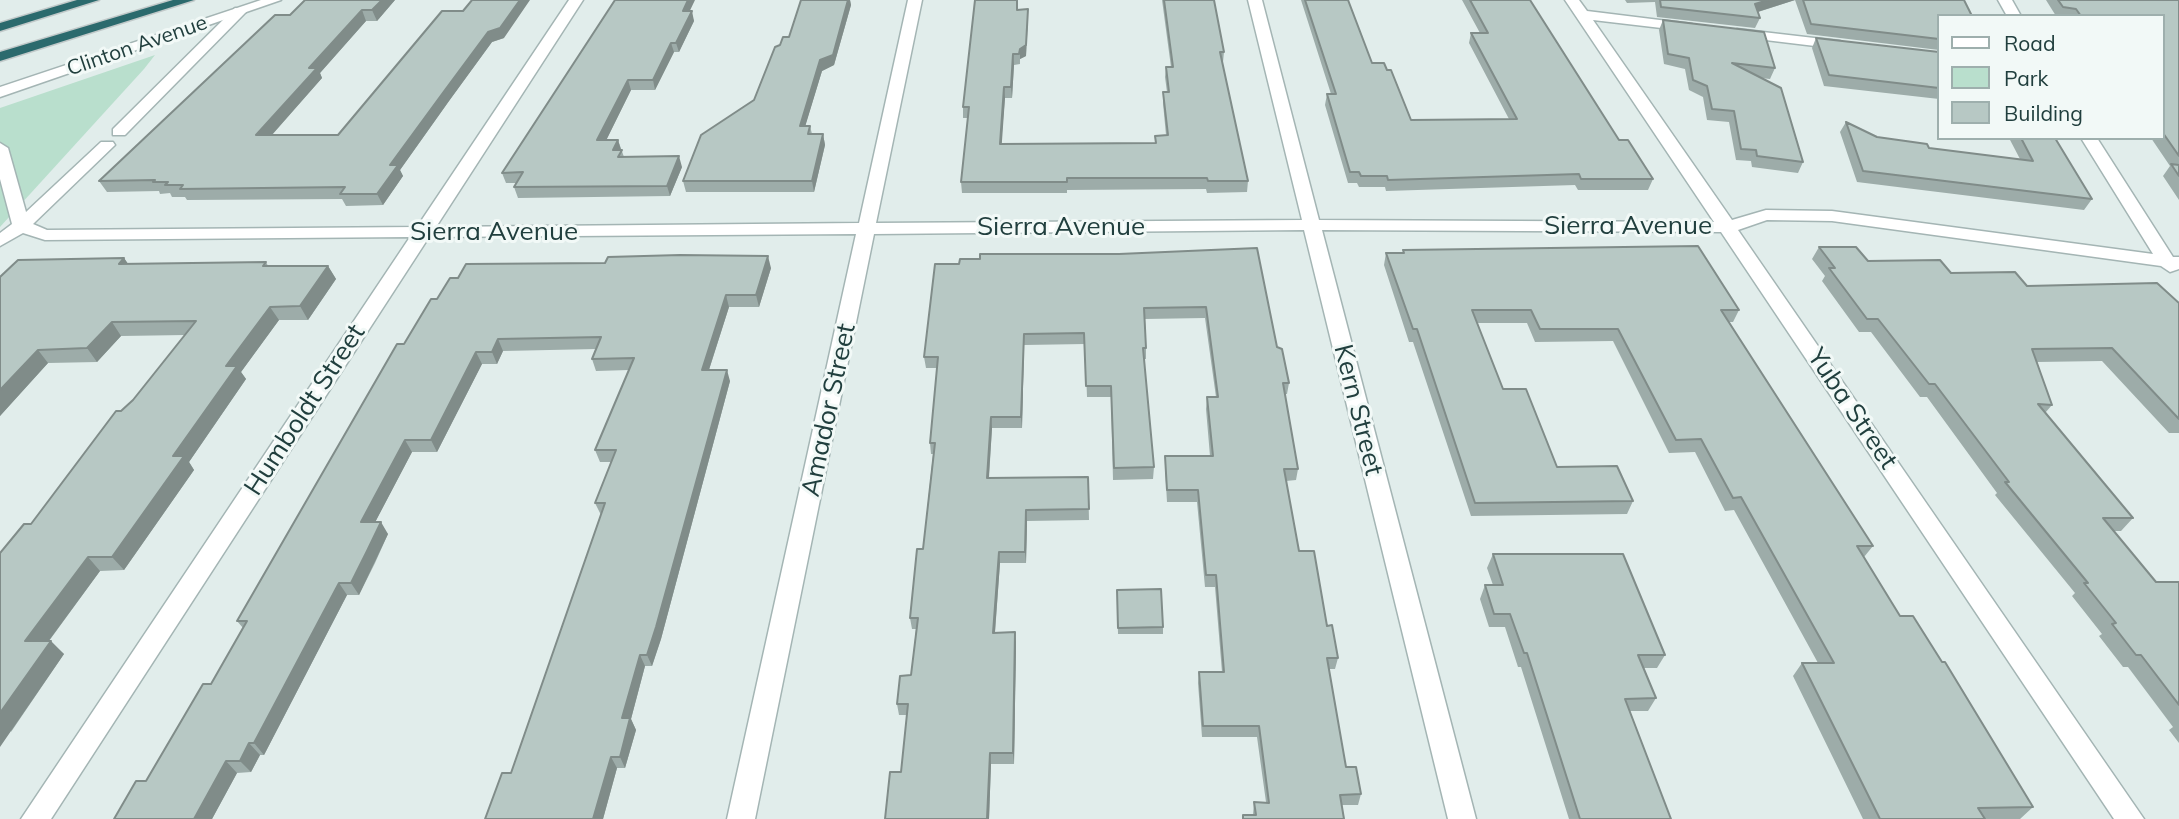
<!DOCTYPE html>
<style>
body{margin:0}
#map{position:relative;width:2179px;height:819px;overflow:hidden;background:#e1edeb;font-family:Mulish,sans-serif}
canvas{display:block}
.legend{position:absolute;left:1937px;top:14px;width:228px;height:126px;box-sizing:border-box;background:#f2f9f7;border:2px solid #9eafad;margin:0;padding:9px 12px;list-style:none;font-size:21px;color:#213f3e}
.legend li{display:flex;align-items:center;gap:14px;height:35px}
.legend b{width:35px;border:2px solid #9eafad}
</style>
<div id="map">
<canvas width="2179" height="819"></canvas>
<ul class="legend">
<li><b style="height:9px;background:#fff"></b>Road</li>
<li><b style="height:19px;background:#b9dfcd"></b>Park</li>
<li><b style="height:19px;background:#b7c8c4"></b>Building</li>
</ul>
</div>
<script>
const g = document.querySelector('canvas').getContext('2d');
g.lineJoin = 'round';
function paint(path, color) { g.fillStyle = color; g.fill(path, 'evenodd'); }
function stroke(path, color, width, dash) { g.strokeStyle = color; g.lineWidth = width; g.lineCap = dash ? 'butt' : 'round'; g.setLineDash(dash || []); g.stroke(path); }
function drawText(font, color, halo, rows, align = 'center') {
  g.font = font + ' Mulish,sans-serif'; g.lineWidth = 6; g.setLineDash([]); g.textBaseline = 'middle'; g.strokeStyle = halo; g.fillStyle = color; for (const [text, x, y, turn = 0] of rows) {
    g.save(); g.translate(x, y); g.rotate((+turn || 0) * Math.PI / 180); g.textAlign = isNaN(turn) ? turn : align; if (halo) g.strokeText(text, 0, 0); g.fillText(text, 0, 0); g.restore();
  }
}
paint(new Path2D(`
 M155,55L144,69L0,227V108Z`), '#b9dfcd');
const minor = new Path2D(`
 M569,0H583L436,227L859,223L908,0H922L876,223L1302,220L1248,0H1262L1319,220L1714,222L1565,0H1579L1587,11L1692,24L1694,27L1687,31L1593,20L1732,220L1766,210L1832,211L2153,254L2081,138H2097L2173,257H2179V269L2170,272L2161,266L1832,221L1767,220L1738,230L2144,819H2114L1721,232L1322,230L1476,819H1448L1304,230L874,234L755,819H727L856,234L429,237L51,819H21L410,237L45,240L23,233L0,246V233L12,224L0,179V143L8,148L26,212L101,142H113L115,145L33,224L47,230L417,227Z
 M1998,0H2012L2021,16H2007Z
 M235,8L247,11L125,135H113V129Z
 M1737,29L1840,41L1847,45L1840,49L1732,36L1730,33Z`);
const tertiary = new Path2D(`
 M261,0H281L0,97V87Z`);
const motorway = new Path2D(`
 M77,0H99L0,31V23Z
 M173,0H194L0,61V52Z`);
stroke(minor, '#a4b5b4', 3);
stroke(tertiary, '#a4b5b4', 3);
stroke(motorway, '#c1c9c9', 3);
paint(minor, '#fff');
paint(tertiary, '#fff');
paint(motorway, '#2b6a6d');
paint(new Path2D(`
 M395,0L377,21H366L320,73L322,78L272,135H338L442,11L504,38L492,42L449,101L400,170L403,176L383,205L346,206L342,199L187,200L185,197H172L170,193L160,194L159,191L107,192L99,181L290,15Z
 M801,0H850L851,5L834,65L822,71L805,126H810L812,134H823L825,145L814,192H686L683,181L754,100L780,45L789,37Z
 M975,0H1018L1017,10L1028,20L1026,56L1020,59V64L1014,65L1012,98H1005L1001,144L1155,143V136L1166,135L1163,103V92H1167L1165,77L1166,67H1171L1162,0H1214L1224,52L1223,62H1222L1248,181L1247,192L1207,193L1206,189L1067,190V193H962L961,182L968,118H963V107Z
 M1301,0H1348L1372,63L1387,70L1411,120L1509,119L1469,43L1471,33H1480L1462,0H1530L1619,140L1653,179L1648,190H1578L1575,185L1386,191L1385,187H1359L1357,183H1348L1325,105L1327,94H1331Z
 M1625,0H1964L1939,16V50L1807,34L1795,0L1758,12L1760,18L1755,28L1657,17L1655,2L1627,3Z
 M2046,0H2179V200L2163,176L2170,166L2151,138H2163V16H2056Z
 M690,11L694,21L679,52H674L655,90H631L606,140H618L624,157L682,167L670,196L518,198L514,187L517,183H506L502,173Z
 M1663,20L1775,68L1770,79L1761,78L1803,162L1798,173L1752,167L1751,161L1736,160L1729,122L1707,120L1703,97L1689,90L1685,69L1664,64L1659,30Z
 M1816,38L1939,52V99L1824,86L1812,48Z
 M1846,122L1877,137L1929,148L2020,159L2009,138H2055L2092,199L2084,210L1857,182L1840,132Z
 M1819,247L1868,261L2027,286L2179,303V433H2169L2102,361L2037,362L2052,405L2045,413L2133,518L2121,531H2113L2156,582H2179V743L2169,730L2173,727L2128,667H2123L2099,636L2102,634L2072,596L2075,593L1995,495L1997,493L1927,397H1920L1871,332H1859L1822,281L1825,276L1812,259Z
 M1403,250L1739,310L1733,322H1729L1873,546L1864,557L1900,616L1942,662L2033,807L2020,819H1863L1793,676L1802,663H1818L1734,510L1725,511L1695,452L1669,453L1613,341L1535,342L1527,323H1477L1503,389L1557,467L1633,501L1627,514L1471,516L1413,342H1409L1384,265L1386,253H1403Z
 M1119,254L1277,347L1289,383L1287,394H1285L1298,469L1296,480L1286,481L1299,551L1338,658L1335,669H1329L1346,767L1361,794L1358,805H1342L1344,819H1242L1243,815H1253L1254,802H1266L1257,737H1202L1198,683L1199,672H1222L1215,587H1205L1197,502H1167L1165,468V456H1210L1206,409L1207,397H1216L1205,318L1145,319L1146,348V359H1144L1154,467L1153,479L1113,480L1111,397H1087L1085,344L1024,345L1022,428H992L989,478L1088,477L1089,520L1027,521L1026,563H1000L995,633L1015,632L1016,643L1014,764H991L989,819H885L901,772L907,715H899L897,704L911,675L916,629H912L910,618L923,549L933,454H931L930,443L937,368H926L924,357L959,264Z
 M124,258L128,264L266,262L268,266H328L336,279L308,320H279L241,372L246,379L189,462L194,470L124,570L100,571L49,641L64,654L11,732L31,524L121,411L133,400L185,335L121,336L97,362L48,363L0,416V277Z
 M771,268L759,307H729L709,370L730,381L661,639L652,666H645L631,719L636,730L625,768H617L603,819H485L511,773L601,515L595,503L611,462H600L595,450L629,370L596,371L592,359L596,349L503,351L497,364H482L437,452H412L375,522L388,534L375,563L359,595H347L264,755H260L251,772L237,773L212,819H114L146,781L211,684L243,628L237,621L404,344L437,299Z
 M1493,554L1665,655L1657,668H1644L1656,698L1648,711H1630L1671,819H1569L1521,667H1518L1505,627H1489L1480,599L1485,585H1493L1487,568Z
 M1117,590L1163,627V634H1118Z`), '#9daca9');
paint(new Path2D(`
 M382,0H395L377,21L372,10Z
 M520,0H530L504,38L492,42L449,101L400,170L403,176L383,205L377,194L390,165L488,32Z
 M688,0H695L685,21L683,11Z
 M847,0H850L851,5L834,65L822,71L802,137L800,126L820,60Z
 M1768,0H1795L1751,14L1755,4Z
 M1028,9L1026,56L1020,59V64V49Z
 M362,10L366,21L320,73L322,78L262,146L256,135L309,68Z
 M692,11L694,21L679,52L676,43Z
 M671,43L674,52L655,90L653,80Z
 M1013,54L1014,65L1012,98L1011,87Z
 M628,80L631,90L601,151L597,140Z
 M1004,87L1005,98L1001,155L1000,144Z
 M823,134L825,145L814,192L812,181Z
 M618,140L621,150H613Z
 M679,156L682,167L670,196L667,186Z
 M768,256L771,268L759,307L756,295Z
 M124,258L133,271L119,264Z
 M328,266L336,279L308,320L300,306Z
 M726,295L729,307L705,382L702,370Z
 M270,307L279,320L241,372L246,379L189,462L194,470L124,570L112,557L226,366Z
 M112,322L121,336L97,362L87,348Z
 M1024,334V345L1022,428L1021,417Z
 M498,339L503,351L497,364L492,352Z
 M38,350L48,363L0,416V390Z
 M476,352L482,364L437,452L431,440Z
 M727,370L730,381L661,639L652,666L647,655Z
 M991,417L992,428L988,489L987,478Z
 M405,440L412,452L369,534L361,522Z
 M1026,510L1027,521L1026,563L1025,552Z
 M381,522L388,534L359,595L351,583Z
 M999,552L1000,563L994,644L993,633Z
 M88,557L100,571L39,654L25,641Z
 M339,583L347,595L264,755L254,743Z
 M1015,632L1016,643L1014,764L1013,753Z
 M51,641L64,654L0,747V713Z
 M640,655L645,666L631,719L636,730L625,768L620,757L622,718Z
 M249,743L260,755L251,772L240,761Z
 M990,753L991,764L989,819H987Z
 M611,757L617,768L603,819H593Z
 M226,761L237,773L212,819H194Z`), '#808c89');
const building = new Path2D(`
 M305,0H382L372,10H362L309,68H317L256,135H338L442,11H463L472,0H520L500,28L488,32L445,90L390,165H398L377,194H340L345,187L180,189L183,185H165L168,182H153L155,180L99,181L275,15H290Z
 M615,0H688L683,11H692L676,43H671L653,80H628L597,140H618L613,150H622L618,157L679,156L667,186L514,187L523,172L502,173Z
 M801,0H848L833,55L820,60L800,126H810L808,134H823L812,181H683L701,135L754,100L775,47L780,45L783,37H789Z
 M975,0H1017V10L1028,9L1026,45L1020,49L1019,54H1013L1011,87H1004L1000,144L1156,143L1155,136L1168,135L1163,92H1169L1166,67H1173L1164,0H1214L1224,52H1220L1248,181H1208L1207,178H1067V182H961L969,107H963Z
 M1305,0H1348L1372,63H1384L1387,70H1391L1411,120L1517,119L1471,33H1488L1470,0H1530L1619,140H1628L1653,179H1581L1579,174L1388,180L1387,176H1361L1359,172H1350L1327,94H1336Z
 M1660,0H1768L1755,4L1760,18L1661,7Z
 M1803,0H1964L1972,16H1939V39L1811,24Z
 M2058,0H2179V156L2163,133V16H2081L2076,9L2063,7Z
 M1663,20L1764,32L1775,68L1732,63L1781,88L1803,162L1757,156L1756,150L1741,149L1734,111L1712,109L1707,86L1693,80L1689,58L1668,54Z
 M1816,38L1939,52V88L1829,75Z
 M1846,122L1877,137L1927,144L1929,148L2033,161L2021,138H2055L2092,199L1863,171Z
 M2171,164L2179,165V176Z
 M1698,246L1739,310H1721L1873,546H1857L1900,616H1913L1942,662H1945L2033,807L1978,808L1985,819H1880L1802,663H1834L1741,497L1733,498L1701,439L1676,440L1618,329H1540L1531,310H1472L1503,389H1526L1557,467L1617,466L1633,501L1475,503L1417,329H1413L1386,253H1404L1403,250Z
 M1819,247H1856L1868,261L1940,260L1951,273L2015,272L2027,286L2157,283L2179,303V419L2112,348L2032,349L2052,405L2038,404L2133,518H2103L2156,582H2179V705L2141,655H2136L2112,624L2116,623L2084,583H2088L2005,482H2009L1935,384H1929L1878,319H1867L1829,268H1835Z
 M1257,248L1277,347L1282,349L1289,383H1283L1298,469H1284L1299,551H1314L1327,626L1332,625L1338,658H1327L1346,767H1356L1361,794L1340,795L1344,819H1243V815H1256L1254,802L1269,803L1259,726H1203L1199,672H1224L1216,575H1206L1198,490H1167L1165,456H1213L1207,397H1218L1206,307L1144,308L1146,348H1143L1154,467L1114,468L1111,386H1086L1084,333L1024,334L1021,417H991L987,478L1088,477L1089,509L1026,510L1025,552H999L993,633L1015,632L1013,753H990L987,819H885L890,772H901L908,704H897L900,676L911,675L918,618H910L917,549H923L935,443H930L938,357H924L935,264H959L960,259H980V254H1119Z
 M680,255L768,256L756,295H726L702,370H727L656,627L647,655H640L622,718H630L620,757H611L593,819H485L502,773H511L605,503H595L616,450H595L634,358L592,359L601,337L498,339L492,352H476L431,440H405L361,522H381L367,551L351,583H339L254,743H249L240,761H226L194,819H114L136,781H146L203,684H211L247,621H237L397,344H404L431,299H437L450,278H458L466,264L605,263L608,257Z
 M124,258L119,264L266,262L263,266H328L300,306L270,307L226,366H237L173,456H184L112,557H88L25,641H51L0,713V553L24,524H31L116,411H121L133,400L196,321L112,322L87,348L38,350L0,390V277L18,260Z
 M1493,554H1623L1665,655H1638L1656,698L1625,699L1671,819H1580L1527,653H1524L1510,614H1494L1485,585H1503Z
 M1161,589L1163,627L1118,628L1117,590Z`);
paint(building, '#b7c8c4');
stroke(building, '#808c89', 2);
drawText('21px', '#213f3e', '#f2f9f7', [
 ["Clinton Avenue",137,46,-19]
]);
drawText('26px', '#213f3e', '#f2f9f7', [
 ["Sierra Avenue",1628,226],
 ["Sierra Avenue",1061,227],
 ["Sierra Avenue",494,232],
 ["Yuba Street",1852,409,56],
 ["Humboldt Street",305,410,-57],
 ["Amador Street",829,410,-78],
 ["Kern Street",1358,410,76]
]);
</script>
